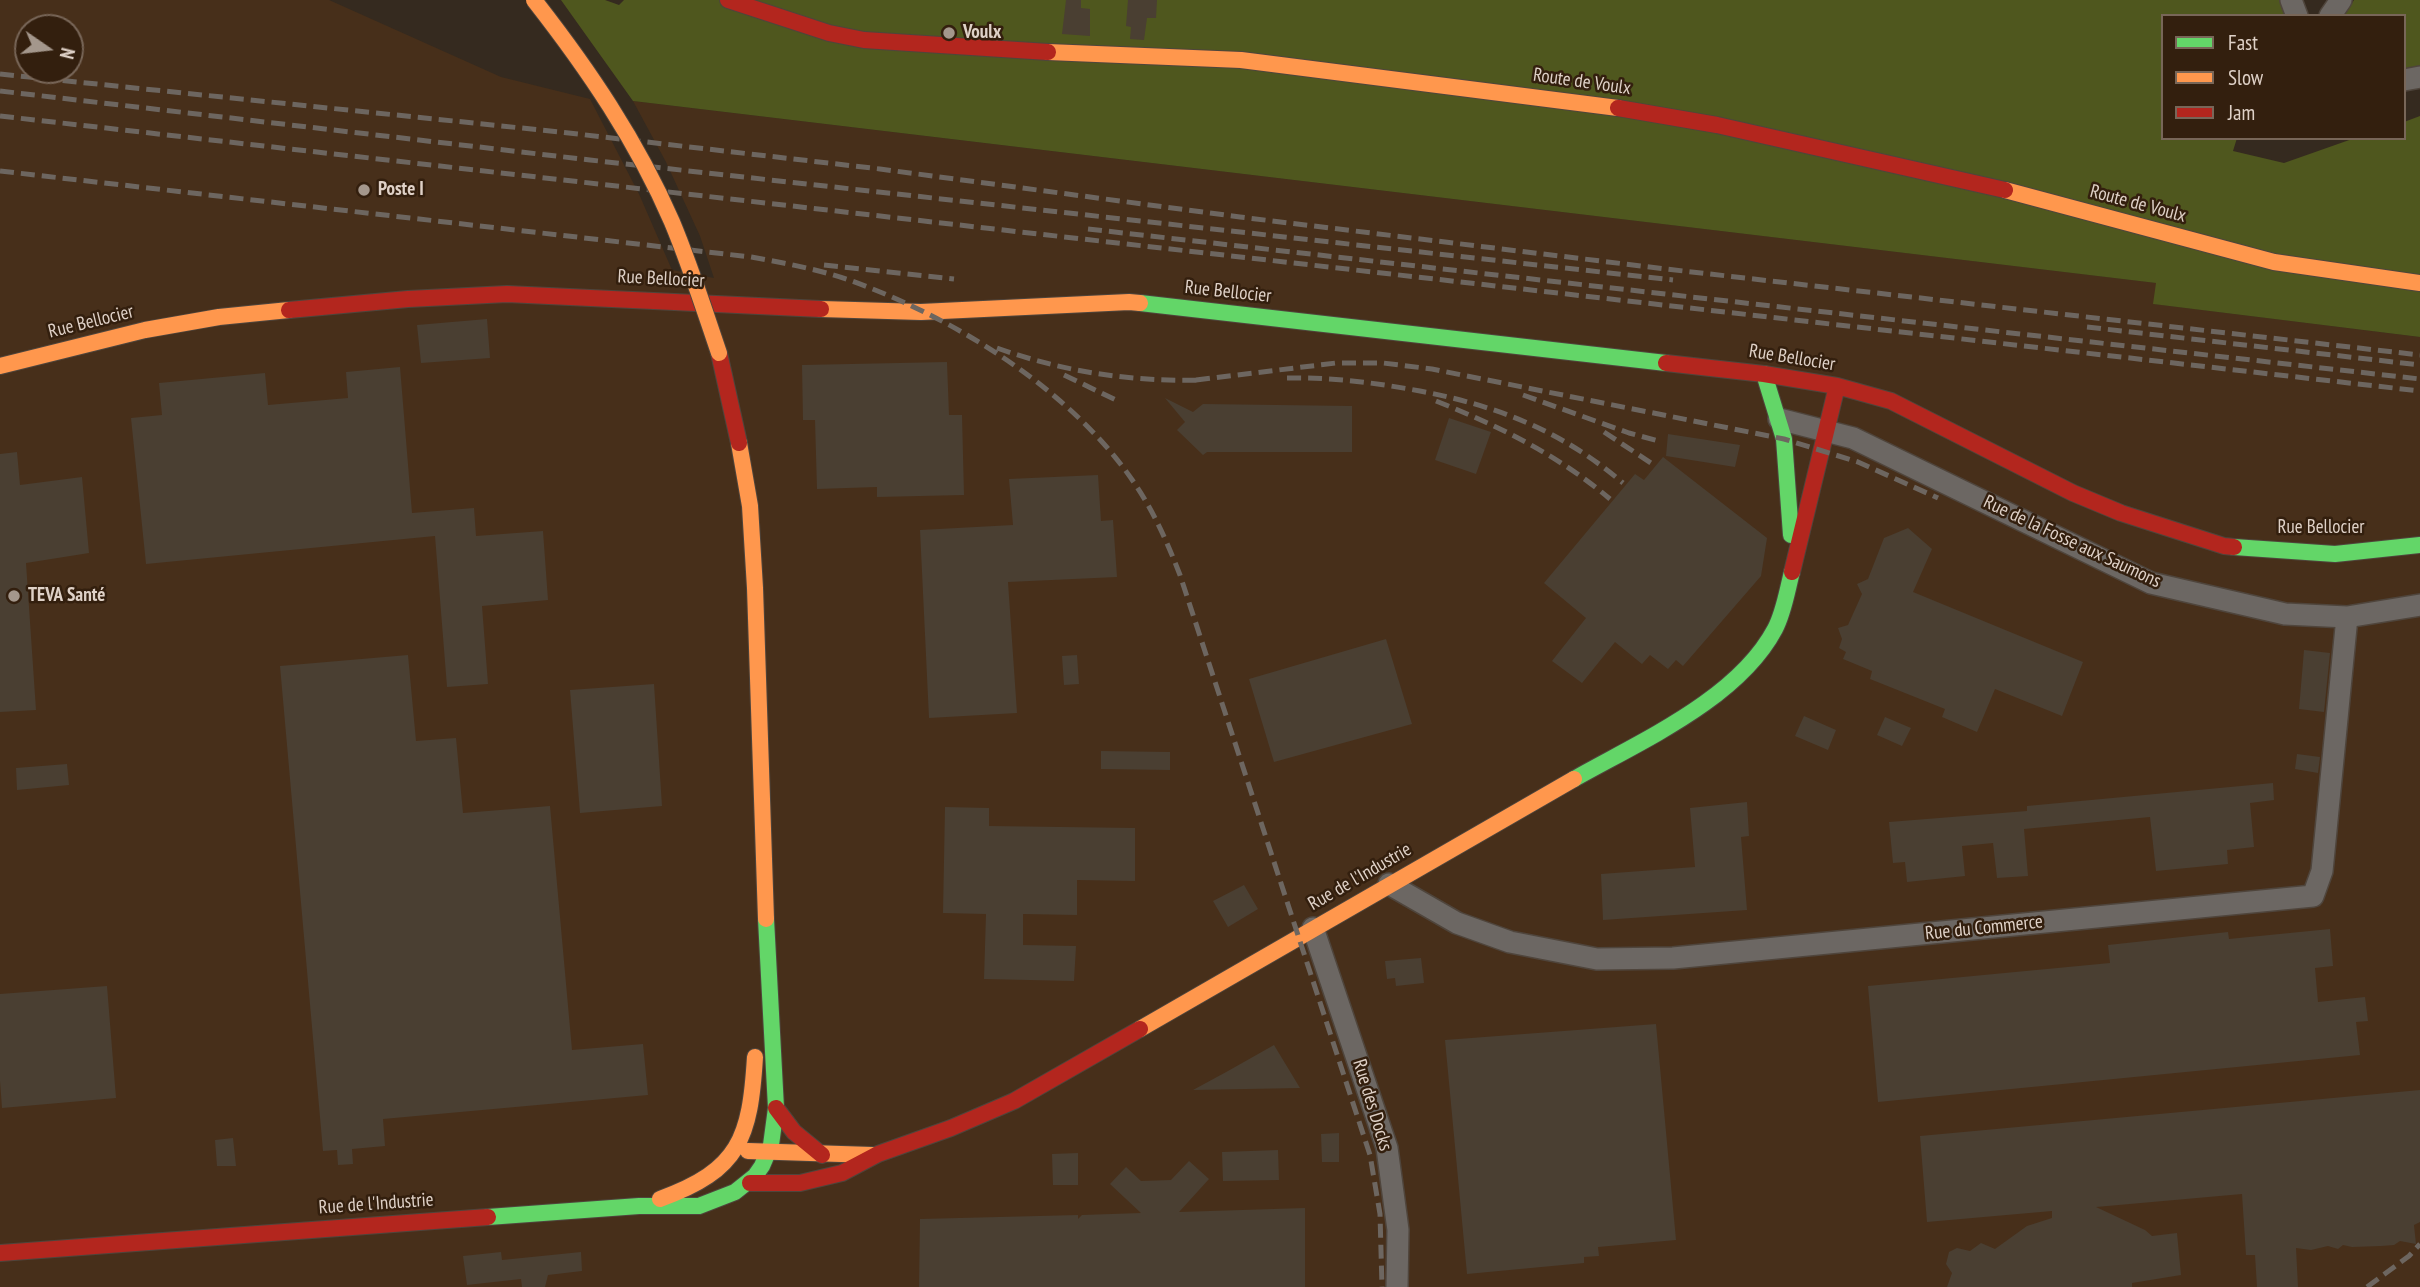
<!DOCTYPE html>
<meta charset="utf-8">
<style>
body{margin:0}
#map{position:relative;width:2420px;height:1287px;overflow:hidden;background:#352a1f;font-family:"PT Sans Narrow",sans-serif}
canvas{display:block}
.legend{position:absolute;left:2161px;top:14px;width:245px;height:126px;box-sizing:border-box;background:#331f0e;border:2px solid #786658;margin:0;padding:9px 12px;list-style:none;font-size:21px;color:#dfd1c7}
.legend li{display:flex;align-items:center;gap:14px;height:35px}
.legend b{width:35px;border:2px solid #786658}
.north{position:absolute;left:14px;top:14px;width:70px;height:70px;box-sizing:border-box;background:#331f0e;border:2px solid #786658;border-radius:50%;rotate:104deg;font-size:19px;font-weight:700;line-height:28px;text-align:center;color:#dfd1c7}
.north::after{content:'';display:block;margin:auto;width:24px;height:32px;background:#a4978c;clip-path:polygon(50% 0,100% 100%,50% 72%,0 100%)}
</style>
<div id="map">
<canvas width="2420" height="1287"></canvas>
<ul class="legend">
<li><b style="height:9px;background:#63d668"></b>Fast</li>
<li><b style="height:9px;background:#ff974d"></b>Slow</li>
<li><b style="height:9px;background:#b3261e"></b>Jam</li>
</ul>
<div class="north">N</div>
</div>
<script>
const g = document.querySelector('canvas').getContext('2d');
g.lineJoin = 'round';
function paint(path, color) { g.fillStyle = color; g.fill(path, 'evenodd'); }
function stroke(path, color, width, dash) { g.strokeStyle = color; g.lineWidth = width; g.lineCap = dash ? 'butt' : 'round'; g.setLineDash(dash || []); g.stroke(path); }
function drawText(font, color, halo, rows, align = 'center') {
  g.font = font + ' "PT Sans Narrow",sans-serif'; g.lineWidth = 5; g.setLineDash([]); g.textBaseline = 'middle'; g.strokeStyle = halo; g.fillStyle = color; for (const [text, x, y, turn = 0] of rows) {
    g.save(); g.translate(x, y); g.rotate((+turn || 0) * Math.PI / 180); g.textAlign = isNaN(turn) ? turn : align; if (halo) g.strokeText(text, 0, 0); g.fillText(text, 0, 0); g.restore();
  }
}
paint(new Path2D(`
 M0,0H329L501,77L590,99L639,194L672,270L714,278L700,236L666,162L633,101L2157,283L2154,304L2420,337V1287H0ZM28,28H70V70H28Z`), '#472f1a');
paint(new Path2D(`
 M561,0H605L619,5L624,0H2302L2297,16H2163V138H2237L2233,151L2284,163L2355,138H2404V122L2420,116V337L2153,304L2156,283L633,101Z
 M2354,0H2420V68L2404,71V16H2344Z`), '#4f571e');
paint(new Path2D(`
 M1066,0H1081V8L1090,9V36L1062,34Z
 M1128,0H1157L1156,18H1147L1144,40L1130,39L1131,27L1126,26Z
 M487,319L490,358L421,363L417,325Z
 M947,362L949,415H962L964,495L877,497V487L817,489L815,420H803L802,365Z
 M400,367L412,513L474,508L476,536L543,531L548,600L482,606L488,684L447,687L435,536L146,564L131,418L162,415L159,383L265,373L268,405L348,398L346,372Z
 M1165,398L1193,412L1203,404L1352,406V452H1207L1203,455L1177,430L1185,422Z
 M1449,418L1491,432L1476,474L1435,460Z
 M1668,434L1740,445L1735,467L1666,456Z
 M17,452L20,485L82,477L89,553L26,563L36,710L0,712V454Z
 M1663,457L1767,538L1761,576L1683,666L1676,660L1668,669L1650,655L1642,664L1615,642L1582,683L1552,661L1586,618L1544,583L1635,474L1644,480Z
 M1098,475L1101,521L1113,520L1117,577L1008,582L1017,713L929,718L920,530L1013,525L1009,479Z
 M1908,528L1932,549L1913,592L2083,662L2062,716L1995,689L1977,732L1942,717L1945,709L1870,679L1872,671L1843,659L1846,652L1839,648L1842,639L1838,628L1848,625L1862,594L1857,584L1868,579L1884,538Z
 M1386,639L1412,724L1274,762L1249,679Z
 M2304,650L2330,653L2324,712L2299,709Z
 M408,655L416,741L456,738L463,813L550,806L572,1050L643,1044L648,1095L383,1119L385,1146L352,1149L353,1164L338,1165L337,1150L323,1151L280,666Z
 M1077,655L1079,684L1064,685L1062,656Z
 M654,684L662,806L580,813L570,690Z
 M1804,716L1836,730L1828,750L1795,736Z
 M1885,717L1911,728L1902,746L1877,735Z
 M1101,751L1170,752V770L1101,769Z
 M2297,754L2320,757L2318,773L2295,769Z
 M67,764L69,785L17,790L16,768Z
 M2273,783L2274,800L2250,803L2254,847L2227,850L2228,864L2156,871L2150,817L2024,829L2028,876L1997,878L1993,843L1962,846L1965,876L1907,882L1905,862L1893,863L1889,822L2027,811V806Z
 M1747,802L1749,836L1741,837L1747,910L1603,920L1601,874L1695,867L1690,808Z
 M945,807L989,808V826L1135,828V881L1077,880V915L1023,914V945L1076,946L1074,981L984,979L986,914L943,913Z
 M1244,885L1258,909L1228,927L1213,901Z
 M2330,929L2333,966L2315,968L2318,1002L2365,997L2368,1021L2356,1022L2360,1055L1878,1102L1868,986L2110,963L2108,945L2228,932L2229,939Z
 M1421,958L1424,983L1396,986L1395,978L1387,979L1385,961Z
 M107,986L116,1098L2,1108L0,1081V994Z
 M1656,1024L1676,1240L1598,1247L1599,1256L1584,1257V1263L1467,1274L1445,1040Z
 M1274,1045L1300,1088L1193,1090L1228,1071Z
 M2420,1090V1222L2414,1225L2416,1244L2400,1241L2394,1245L2381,1246L2352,1247L2343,1245L2338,1249L2328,1246L2311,1250L2296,1248L2298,1287H2257L2255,1255H2246L2242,1194L2096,1207L2145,1230L2152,1236L2177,1233L2181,1275L2132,1283V1287H1947L1952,1273L1946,1264L1949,1252L1957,1248L1970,1251L1981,1243L1995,1249L2027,1226L2052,1218V1211L1927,1222L1920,1136Z
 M1339,1133V1162H1322L1321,1134Z
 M233,1138L236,1166H217L215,1140Z
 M1278,1150L1279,1180L1223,1181L1222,1152Z
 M1078,1153V1185H1053L1052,1154Z
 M1189,1161L1209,1179L1179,1212L1305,1208V1287H919L920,1219L1078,1215V1219L1082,1215L1141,1213L1110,1184L1126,1167L1141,1181L1171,1180Z
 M501,1252L502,1260L581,1252L582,1271L548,1275L545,1287H522L521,1279L467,1285L463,1256Z`), '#4a3f32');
const street = new Path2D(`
 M2291,0L2297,16
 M2330,16L2341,0
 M2404,80L2420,77
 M1779,419L1853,438L2151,583L2285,614L2347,617L2420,605
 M1389,884L1457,923L1510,942L1597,959L1673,958L2313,896L2322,871L2347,617
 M1313,928L1387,1148L1398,1230L1397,1287`);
const fast = new Path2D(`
 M1140,303L1666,363
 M1764,374L1784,439L1791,535
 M2234,547L2335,554L2420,545
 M1574,779C1641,741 1738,699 1775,629C1784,612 1787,591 1792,572
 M488,1217L639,1206H699L735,1192L755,1176L762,1166L771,1145L776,1108L766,919`);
const slow = new Path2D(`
 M1048,52L1241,60L1618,108
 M2005,190L2274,262L2420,283
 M821,309L921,312L1129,302L1140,303
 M0,366L145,330L219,317L289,310
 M739,443L750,506L755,588L766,919
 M1140,1029L1574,779
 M748,1151L872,1155
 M660,1199C740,1170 750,1138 755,1057`);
const jam = new Path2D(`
 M728,0L829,33L864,40L1048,52
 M1618,108L1717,125L2005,190
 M289,310L408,299L507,294L821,309
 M719,353L739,443
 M1666,363L1764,374L1837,386L1891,401L2073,493L2121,513L2224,546L2234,547
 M1792,572L1837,386
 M776,1108L794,1132L822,1155
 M750,1183H800L842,1173L878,1154L951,1128L1014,1101L1140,1029
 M0,1253L488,1217`);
stroke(street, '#4f453c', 24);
stroke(fast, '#4f453c', 18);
stroke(slow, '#4f453c', 18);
stroke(jam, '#4f453c', 18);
stroke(street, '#6c6763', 21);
stroke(fast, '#63d668', 16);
stroke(slow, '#ff974d', 16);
stroke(jam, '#b3261e', 16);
stroke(new Path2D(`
 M0,74L560,132L880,169L1240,217L1666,269L2420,355
 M0,91L590,160L1673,280
 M0,116L2420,391
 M0,171L751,257C784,263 817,269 849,280C955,318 1072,390 1135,484C1154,512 1168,544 1180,575L1370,1155L1380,1214L1382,1287
 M1088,229L2420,379
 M824,265L954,279
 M2087,327L2420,365
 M997,348C1064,372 1132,382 1203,380
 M1064,375L1116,400
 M1287,378C1333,377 1376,383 1420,391C1498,406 1562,431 1623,483
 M1196,380L1336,363H1383L1432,369L1784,439L1858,462L1938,498
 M1523,395L1629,433L1662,442
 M1436,401C1499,426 1558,455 1610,499
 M1604,432L1651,463
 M2367,1287L2409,1256L2420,1244`), '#6d6660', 5, [14, 7]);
const slowBridge = new Path2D(`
 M534,0C588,69 637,141 672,222C690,265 704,309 719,353`);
stroke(slowBridge, '#4f453c', 18, []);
stroke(slowBridge, '#ff974d', 16);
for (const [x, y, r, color] of [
 [949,33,7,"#a4978c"],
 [364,190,7,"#a4978c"],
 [14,596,7,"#a4978c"]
]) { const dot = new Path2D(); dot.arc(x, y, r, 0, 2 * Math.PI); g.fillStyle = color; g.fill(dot); stroke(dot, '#331f0e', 2.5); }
drawText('bold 19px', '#dfd1c7', '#331f0e', [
 ["Voulx",963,33],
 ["Poste I",378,190],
 ["TEVA Santé",28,596]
], 'left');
drawText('19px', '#dfd1c7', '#331f0e', [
 ["Route de Voulx",1582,82,8],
 ["Route de Voulx",2138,204,15],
 ["Rue Bellocier",661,279,3],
 ["Rue Bellocier",1228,292,6],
 ["Rue Bellocier",91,322,-14],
 ["Rue Bellocier",1792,358,9],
 ["Rue Bellocier",2321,528],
 ["Rue de la Fosse aux Saumons",2072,542,25],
 ["Rue de l'Industrie",1360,877,-30],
 ["Rue du Commerce",1984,928,-6],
 ["Rue des Docks",1372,1105,73],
 ["Rue de l'Industrie",376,1204,-4]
]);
</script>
